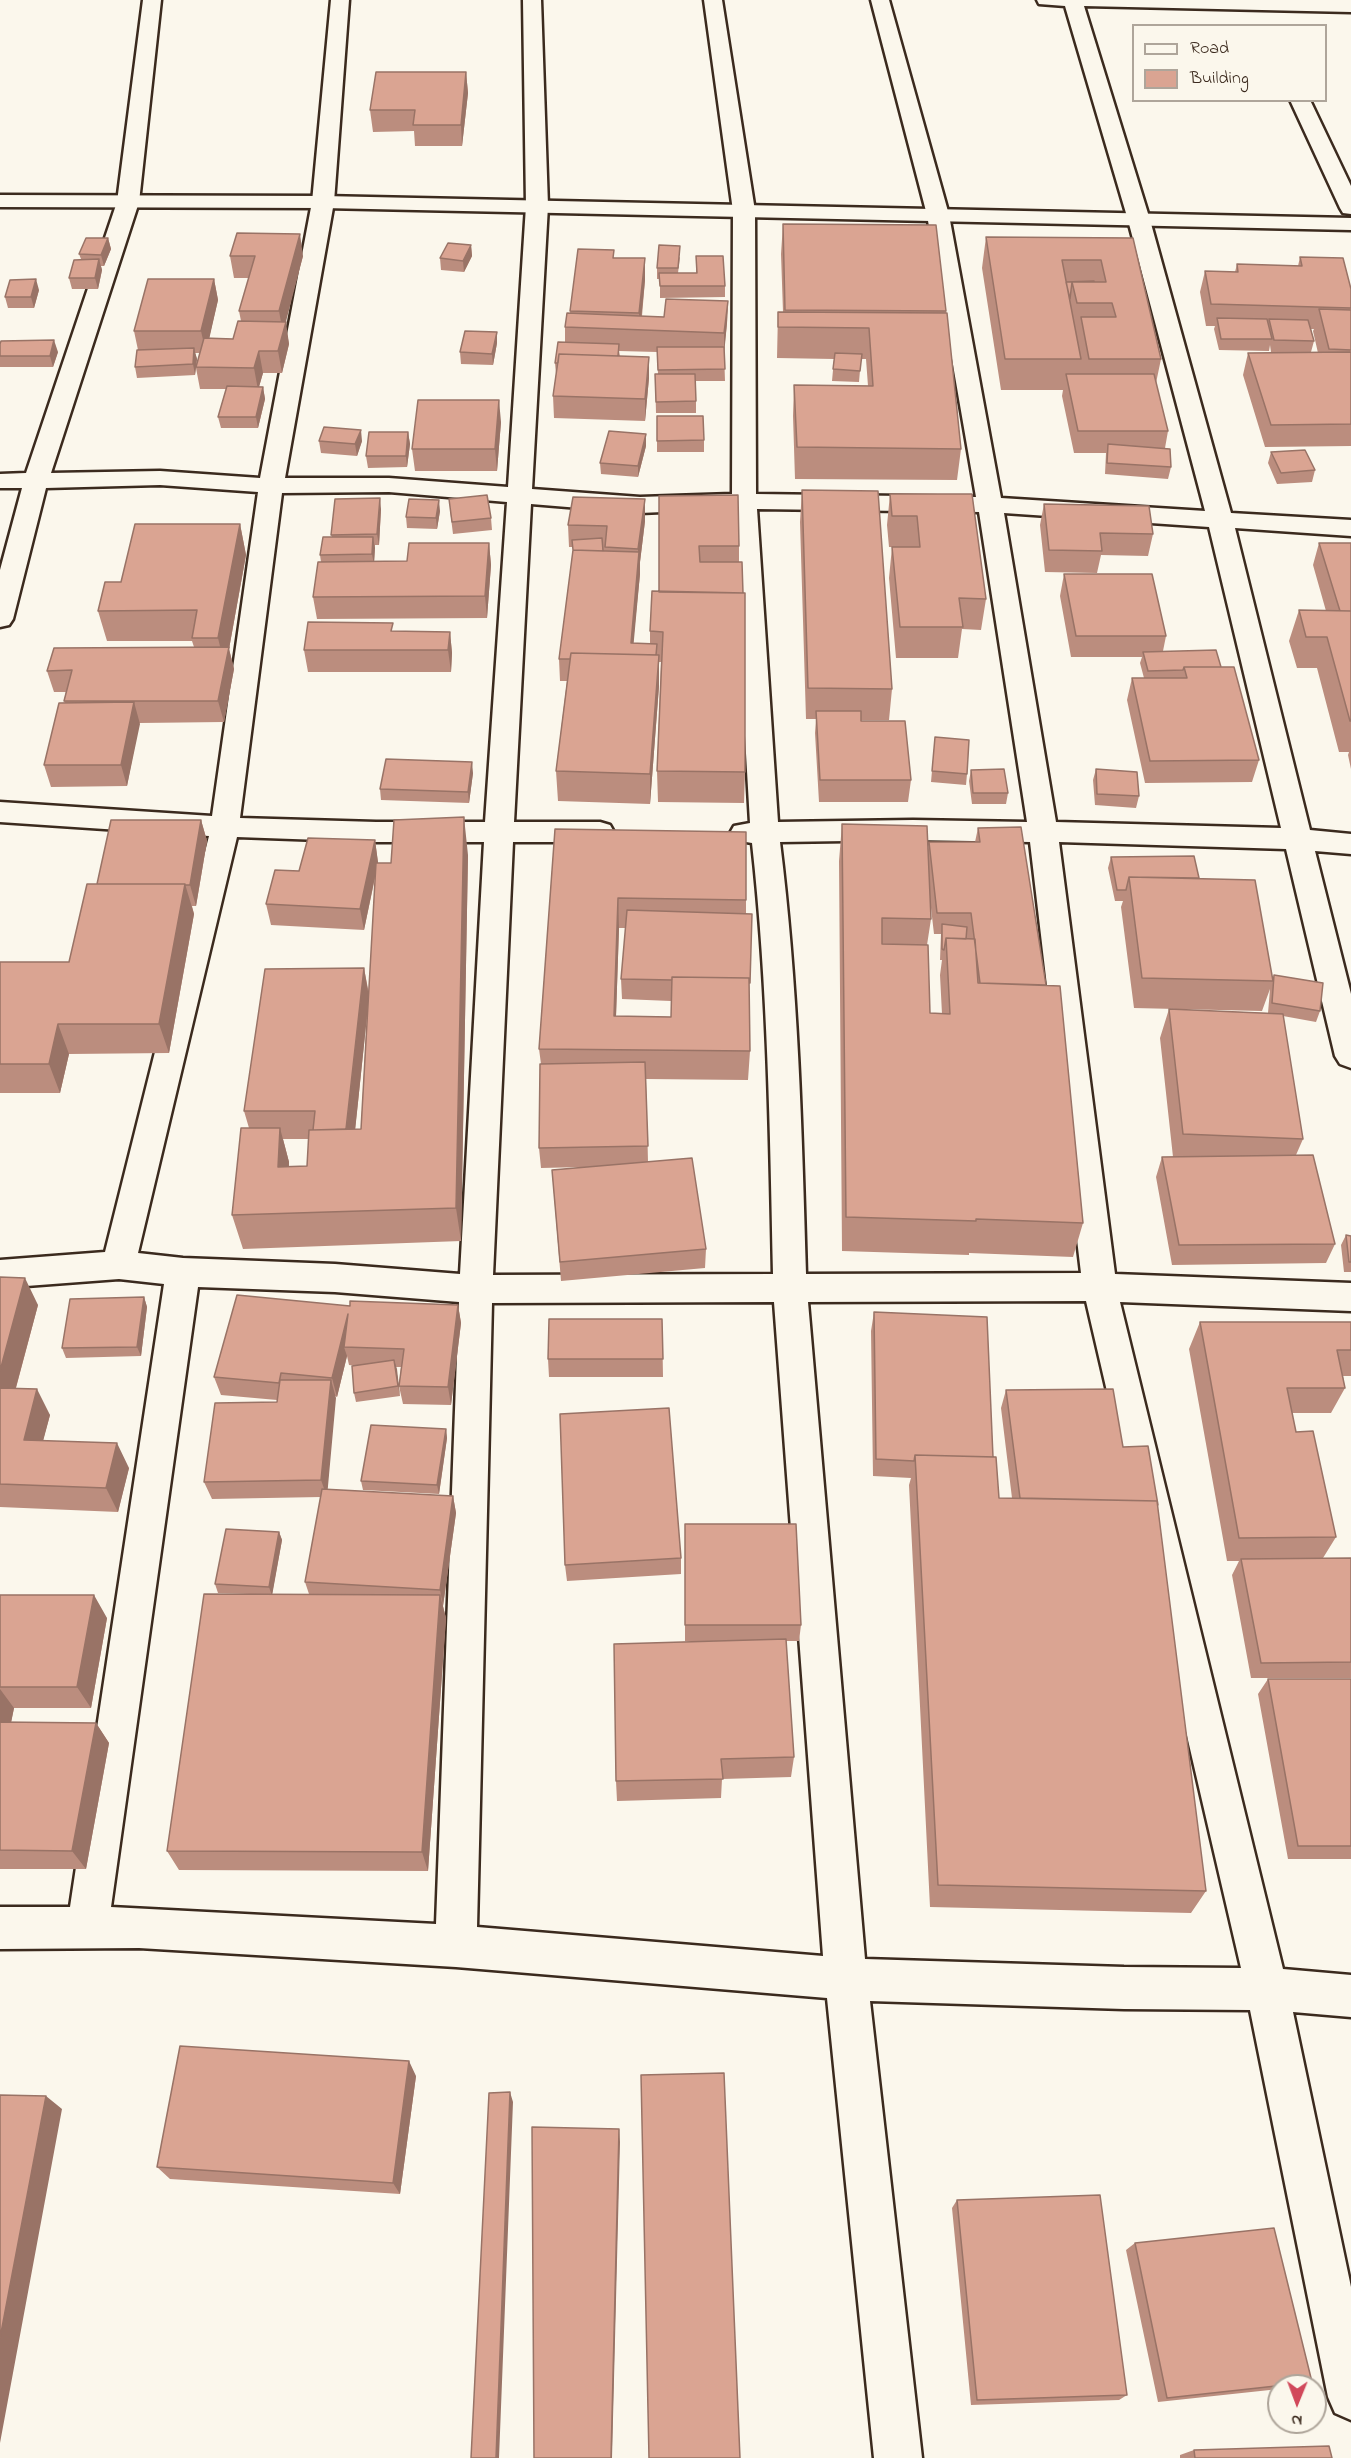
<!DOCTYPE html>
<style>
body{margin:0}
#map{position:relative;width:1351px;height:2458px;overflow:hidden;background:#fbf7ec;font-family:"Indie Flower",sans-serif}
canvas{display:block}
.legend{position:absolute;left:1132px;top:24px;width:195px;height:78px;box-sizing:border-box;background:#fbf7ec;border:2px solid #aea59a;margin:0;padding:8px 10px;list-style:none;font-size:18px;color:#3b2a1e}
.legend li{display:flex;align-items:center;gap:12px;height:30px}
.legend b{width:30px;border:2px solid #aea59a}
.north{position:absolute;left:1267px;top:2374px;width:60px;height:60px;box-sizing:border-box;background:#fbf7ec;border:2px solid #aea59a;border-radius:50%;rotate:181deg;font-size:16px;font-weight:700;line-height:24px;text-align:center;color:#3b2a1e}
.north::after{content:'';display:block;margin:auto;width:21px;height:27px;background:#d1495b;clip-path:polygon(50% 0,100% 100%,50% 72%,0 100%)}
</style>
<div id="map">
<canvas width="1351" height="2458"></canvas>
<ul class="legend">
<li><b style="height:8px;background:#fbf7ec"></b>Road</li>
<li><b style="height:16px;background:#daa492"></b>Building</li>
</ul>
<div class="north">N</div>
</div>
<script>
const g = document.querySelector('canvas').getContext('2d');
g.lineJoin = 'round';
function stroke(path, color, width, dash) { g.strokeStyle = color; g.lineWidth = width; g.lineCap = dash ? 'butt' : 'round'; g.setLineDash(dash || []); g.stroke(path); }
function paint(path, color) { g.fillStyle = color; g.fill(path, 'evenodd'); }
const street = new Path2D(`
 M143,0H161L139,202L51,473L160,471L260,478L312,202L331,0H349L334,202L285,478H389L508,487L526,206L523,0H541L548,206L532,489L640,497L732,494L733,211L704,0H722L755,211L756,494L976,497L927,215L871,0H889L949,215L1001,498L1205,511L1128,220L1065,6L1039,4L1037,0H1351V12L1084,6L1150,220L1231,513L1351,520V536L1235,528L1310,830L1351,834V854L1315,851L1351,994V1068L1340,1064L1335,1056L1286,849L1059,842L1115,1274L1351,1283V1311L1120,1302L1283,1969L1351,1975V2017L1293,2012L1351,2287V2420L1335,2413L1328,2397L1250,2010L1124,2009L870,2001L922,2458H874L827,1998L456,1967L139,1948L0,1949V1907H70L164,1284L119,1279L0,1288V1260L105,1252L209,836L0,822V802L212,816L258,492L160,485L46,488L13,619L9,625L0,627V570L22,488H0V474L26,473L117,202ZM389,492L507,502L485,822H376L240,818L282,493ZM531,504L640,513L732,509L750,823L734,826L730,833L734,840L752,843C768,986 770,1130 773,1274L493,1275L513,842H600L610,839L614,832L610,825L600,822H514ZM757,509L979,512L1027,822L913,820L778,822ZM1004,513L1209,527L1281,828L1056,822ZM237,837L376,842H484L460,1274L335,1264L183,1258L138,1253ZM913,840L1030,842L1081,1273L806,1274C802,1130 798,986 780,842ZM198,1287L335,1292L459,1302L436,1924L111,1907ZM1086,1301L1241,1968L1124,1967L865,1959L808,1302ZM774,1302L823,1956L477,1927L492,1303Z
 M1290,100H1310L1351,186V214L1343,213L1340,208Z`);
const secondary = new Path2D(`
 M0,195L323,196L1351,218V230L323,208L0,207Z`);
stroke(street, '#3b2a1e', 5);
stroke(secondary, '#3b2a1e', 5);
paint(street, '#fbf7ec');
paint(secondary, '#fbf7ec');
paint(new Path2D(`
 M466,72L468,93L462,146H415L414,131L373,132L370,110Z
 M783,224L946,311L961,449L957,480L795,479L793,416L794,385L868,386L866,359H861L859,382L832,381L834,359L777,358L778,312H783L781,254Z
 M986,237L1133,238L1161,359L1156,383L1168,431L1165,448L1171,467L1168,479L1105,474L1106,453H1074L1062,396L1063,390H1001L982,268Z
 M108,238L111,249L104,266H101L102,270L98,289H72L69,278L81,259L79,254Z
 M471,245L472,256L464,272L441,270L440,258Z
 M578,249L615,258H645V280L642,316L664,317L728,301L727,323L724,351L725,381H696V413H656L655,374H658L657,352L619,351L620,356L649,378L645,421L554,418L553,396L556,374L555,363L565,343V327L570,313Z
 M230,256H303L285,322L289,344L282,373H263L259,387H263L265,399L258,428H221L218,417L226,389H200L196,368L195,375L137,378L135,367L138,350L134,331L214,279L218,300L209,338L233,339L241,321L239,311L249,278H234ZM195,353H200L196,365L197,359Z
 M696,256L725,286V297L660,298V279H657V268L680,257L678,273H696Z
 M1300,257L1351,289V446L1265,447L1243,375L1248,353H1318L1313,331L1314,329H1311L1314,341L1311,352H1271L1270,345L1269,351L1219,350L1214,329L1215,326H1206L1200,292L1205,271L1235,272L1237,264L1298,266Z
 M39,290L34,308H8L5,297Z
 M497,343L493,365L461,364L460,352Z
 M0,344L58,352L53,367H0Z
 M657,416L704,440V452H657Z
 M501,422L497,471H415L412,449Z
 M408,432L410,444L407,467L368,468L366,456Z
 M319,441H362L357,456L321,453Z
 M646,446L638,477L601,474L600,463Z
 M1271,452L1315,470L1312,482L1277,484L1268,463Z
 M802,490L892,689L889,720H861V721L911,780L908,802H819L815,733L816,719H806L800,522Z
 M890,494H972L986,599L981,630L962,629L958,658H896L889,578L892,547H913H889L887,525Z
 M659,496L739,546V562L745,772L744,803L658,802L657,771L661,662H659V686L650,804L558,801L556,771L567,681H560L559,659L573,550V547H569L568,525L645,499V521L640,562V574L633,643L650,644V631L659,592Z
 M1044,504L1153,534L1148,556L1101,555L1097,573L1045,572L1040,525Z
 M381,509L379,545H375L374,561H407L489,543L491,565L487,618L317,619L313,597L321,562L320,555L332,537L331,535Z
 M450,510L491,518L492,530L453,534Z
 M440,511L437,529L407,528L406,517Z
 M240,524L246,555L229,649L234,669L224,722L139,723L127,786L51,787L44,765L65,703L64,701L66,692H54L47,671L194,647L192,641H107L98,611L121,582Z
 M1319,543H1351V769L1348,755L1349,752H1339L1317,668H1297L1289,641L1299,610L1326,611L1313,565Z
 M1064,574L1166,636L1163,651L1221,667L1259,760L1252,782L1145,783L1127,700L1132,678H1144L1140,663L1142,657H1071L1060,596Z
 M394,631L450,632L452,653L451,672H308L304,650Z
 M935,737L967,774L966,785L931,782Z
 M1096,769L1139,796L1136,808L1095,805L1093,780Z
 M971,770L1008,793L1006,804H972L969,781Z
 M473,773L469,803L381,800L380,789Z
 M201,820L207,841L196,906H192L194,914L169,1053L69,1054L60,1093H0V962H69L97,884Z
 M842,824L928,849L929,842H975L978,828L1083,1223L1073,1257L969,1253V1255L842,1251L839,861ZM931,908L934,934H941L940,960H942L940,975L942,1014L930,1013L927,945L931,919Z
 M555,829L746,900V914L749,992L750,1051L748,1080L646,1079L648,1162L706,1249L705,1268L561,1281L552,1170L584,1167L541,1168L539,1148L541,1064L539,1049ZM619,928H626L621,979L622,999L671,1001V1017L616,1016Z
 M375,840L378,863H391L468,855L461,1241L243,1249L232,1215L249,1128L244,1111L364,968L369,994L375,878L364,930L271,925L266,904L299,871ZM367,1015L361,1129H355L358,1102ZM283,1139H309L307,1166H289V1162Z
 M1111,857L1199,878L1273,979L1274,975L1320,1011L1316,1022L1283,1016L1303,1139L1296,1155L1335,1244L1326,1263L1172,1265L1156,1177L1162,1157H1173L1160,1038L1169,1009L1268,1013L1270,989L1262,1011L1134,1008L1121,907L1123,901H1115L1108,868Z
 M1346,1235L1351,1236V1272H1344L1341,1245Z
 M0,1277L38,1305L16,1388L50,1415L43,1440L129,1468L118,1512L0,1507Z
 M144,1297L147,1307L141,1356L66,1358L62,1348Z
 M458,1305L461,1323L451,1405L403,1404L399,1386L401,1367H396L400,1396L356,1402L354,1393L358,1366L349,1365L347,1356L337,1397L335,1396L327,1490L453,1496L456,1513L443,1606L446,1618L428,1871L179,1870L167,1851L249,1594L218,1593L215,1584L279,1532L282,1540L272,1594H309L305,1582L321,1497L212,1499L204,1482L277,1402V1400L221,1395L214,1377L350,1306Z
 M874,1312L993,1457L999,1498H1012L1001,1408L1006,1390L1206,1891L1191,1913L930,1907L909,1485L911,1478L873,1476L871,1331Z
 M662,1319L663,1377H549L548,1359Z
 M1200,1322H1351V1376H1343L1345,1388L1331,1413H1292L1296,1432L1336,1537L1323,1558H1351V1678H1251L1232,1575L1239,1561H1227L1189,1349Z
 M446,1429L447,1438L439,1494L363,1490L361,1481Z
 M685,1524L801,1625L799,1641H786L794,1757L791,1777L722,1779L721,1798L617,1801L616,1781L724,1641H685Z
 M681,1558V1574L567,1581L565,1565Z
 M0,1595L107,1618L91,1708H14L11,1722L96,1723L109,1743L86,1869H0Z
 M1268,1679H1351V1859H1288L1258,1694Z
 M416,2076L400,2194L170,2179L157,2167Z
 M957,2200L1127,2395L1119,2400L971,2405L952,2208Z
 M1135,2243L1312,2382L1301,2386H1279V2389L1158,2402L1126,2250Z
 M1194,2450L1332,2458H1180V2455Z`), '#bb8d7e');
paint(new Path2D(`
 M466,72L468,93L462,146L461,125Z
 M300,234L303,256L283,333L279,311Z
 M108,238L111,249L104,266L101,255Z
 M471,245L472,256L464,272L463,261Z
 M645,258V280L640,330L639,313Z
 M99,259L102,270L98,289L95,278Z
 M36,279L39,290L34,308L31,297Z
 M214,279L218,300L206,353L201,331Z
 M728,301L727,323L724,355V333Z
 M286,322L289,344L282,373L278,351Z
 M497,332V343L493,365L492,354Z
 M54,340L58,352L53,367L50,356Z
 M194,348L197,359L195,375L193,364Z
 M259,351L263,373L258,390L254,368Z
 M649,357V378L645,421V399Z
 M263,387L265,399L258,428L256,417Z
 M499,400L501,422L497,471L495,449Z
 M361,430L362,441L357,456L355,444Z
 M408,432L410,444L407,467L406,456Z
 M646,434V446L638,477V466Z
 M380,498L381,509L379,545L377,534Z
 M645,499V521L640,562V574L632,661L631,643L638,563V549Z
 M439,500L440,511L437,529L436,518Z
 M240,524L246,555L229,649L234,669L224,722L218,701L225,667L218,638Z
 M373,537L375,548L374,565L372,554Z
 M489,543L491,565L487,618L485,596Z
 M450,632L452,653L451,672L448,650Z
 M659,655V686L650,804V774Z
 M134,702L140,724L127,786L121,765Z
 M472,762L473,773L469,803L468,792Z
 M464,817L468,855L461,1241L456,1208Z
 M201,820L207,841L196,906L190,885Z
 M375,840L378,862L364,930L360,909Z
 M185,884L194,914L169,1053L159,1024Z
 M618,898L619,928L615,1046L614,1016Z
 M364,968L369,997L352,1160L346,1132Z
 M58,1024L69,1054L60,1093L49,1064Z
 M280,1128L289,1162L287,1201L278,1167Z
 M25,1278L38,1305L9,1413L0,1396V1371Z
 M144,1297L147,1307L141,1356L137,1347Z
 M458,1305L461,1323L451,1405L448,1387Z
 M348,1314L344,1347L347,1356L337,1397L332,1378Z
 M394,1360L397,1369L400,1396L398,1386Z
 M331,1380L336,1398L327,1497L321,1480Z
 M37,1389L50,1415L37,1464L24,1440Z
 M446,1429L447,1438L439,1494L437,1485Z
 M117,1443L129,1468L118,1512L106,1488Z
 M453,1496L456,1513L443,1606L440,1590Z
 M279,1532L282,1540L272,1596L269,1587Z
 M94,1595L107,1618L91,1708L77,1687Z
 M440,1595L446,1618L428,1871L422,1852Z
 M0,1689L14,1708L7,1743L0,1733Z
 M96,1723L109,1743L86,1869L72,1851Z
 M409,2061L416,2076L400,2194L393,2183Z
 M510,2092L513,2102L499,2458H496Z
 M46,2096L62,2109L0,2443V2338Z
 M619,2129L620,2142L612,2458H611Z`), '#997366');
const building = new Path2D(`
 M376,72H466L461,125H413L415,110H370Z
 M783,224L936,225L946,311L785,310Z
 M237,233L300,234L279,311H239L255,256H230Z
 M986,237L1133,238L1161,359H1089L1081,317H1116L1112,303H1077L1072,282H1106L1101,260H1062L1081,359H1005Z
 M86,238H108L101,255L79,254Z
 M448,243L471,245L463,261L440,258Z
 M659,245L680,246L678,268H657Z
 M578,249L614,250L613,258H645L639,313L570,311Z
 M696,256H723L725,286H660L659,273H697Z
 M1300,257L1343,258L1351,289V308L1211,304L1205,271L1238,272L1237,264L1302,266Z
 M99,259L95,278H69L74,260Z
 M36,279L31,297H5L10,280Z
 M148,279H214L201,331H134Z
 M1094,281V282H1072L1070,299L1066,282Z
 M666,299L728,301L724,333L565,327L567,313L664,317Z
 M1319,309L1351,310V350L1329,349Z
 M778,312L947,313L961,449L797,447L794,385L873,386L869,328L778,327Z
 M1217,318L1267,319L1272,339H1221Z
 M1269,319L1308,320L1314,341L1274,340Z
 M238,321L286,322L278,351H259L254,368L196,367L204,338L233,339Z
 M465,331L497,332L492,354L460,352Z
 M54,340L50,356H0V344L1,341Z
 M558,342L619,344L618,356L559,354L558,363H555Z
 M657,347H724L725,369L658,370Z
 M194,348L193,364L135,367L137,350Z
 M1351,352V424L1271,425L1248,353Z
 M835,353L862,354L860,371L833,369Z
 M559,354L649,357L645,399L553,396Z
 M655,374H695L696,401L656,402Z
 M1066,374H1154L1168,431H1078Z
 M227,386L263,387L256,417H218Z
 M418,400H499L495,449H412Z
 M657,416H703L704,440L657,441Z
 M324,427L361,430L355,444L319,441Z
 M609,431L646,434L638,466L600,463Z
 M369,432H408L406,456H366Z
 M1108,444L1170,449L1171,467L1107,463Z
 M1305,450L1315,470L1281,473L1271,452Z
 M802,490L878,491L892,689L808,688Z
 M890,494H972L986,599L959,598L963,627H900L892,547H920L917,516H892Z
 M487,495L491,518L452,522L449,499Z
 M738,495L739,546H699L700,562H742L743,593L659,592V496Z
 M573,497L645,499L638,549L605,547L607,526L568,525Z
 M380,498L377,534L331,535L335,499Z
 M409,499L439,500L436,518L406,517Z
 M1044,504L1149,506L1153,534L1100,533L1102,551L1049,550Z
 M135,524H240L218,638H192L197,610L98,611L105,582H121Z
 M323,537H373L372,554L320,555Z
 M602,538L603,551L573,550L572,540Z
 M409,543H489L485,596L313,597L318,562L407,561Z
 M1319,543H1351V611H1340Z
 M573,550L639,552L631,643L657,644L656,655L571,653L570,659H559Z
 M1064,574H1152L1166,636H1076Z
 M652,591L745,593V772L657,771L663,632L650,631Z
 M1299,610L1351,611V721H1350L1327,637H1306Z
 M308,622L393,623L391,631L450,632L448,650H304Z
 M229,647L218,701H64L72,670L47,671L54,648Z
 M1216,650L1221,667H1184L1183,670L1148,671L1143,652Z
 M571,653L659,655L650,774L556,771Z
 M1184,667H1234L1259,760L1150,761L1132,678H1187Z
 M134,702L121,765H44L59,703Z
 M816,711H861V721H905L911,780H820Z
 M935,737L969,740L967,774L932,771Z
 M386,759L472,762L468,792L380,789Z
 M1004,769L1008,793H973L971,770Z
 M1096,769L1137,772L1139,796L1097,794Z
 M464,817L456,1208L232,1215L241,1128H280L278,1167L307,1166L309,1130L361,1129L376,863H391L394,820Z
 M111,820H201L190,885H185V884H97Z
 M842,824L927,826L931,919L882,918V944L928,945L930,1013L950,1014L946,938L975,939L978,983L1060,986L1083,1223L976,1219V1221L846,1217Z
 M1021,827L1046,985L980,983L971,913H937L929,842H980L978,828Z
 M555,829L746,832V900L618,898L614,1016L671,1017L672,977L749,978L750,1051L539,1049Z
 M308,838L375,840L360,909L266,904L275,870L299,871Z
 M1194,856L1199,878L1129,877L1126,890H1117L1111,857Z
 M1129,877L1255,880L1273,981L1142,978Z
 M87,884H185L159,1024H58L49,1064H0V962H69Z
 M627,910L752,914L750,983L749,978L672,977V980L621,979Z
 M942,924L967,927L966,939L946,938L944,950L942,949Z
 M364,968L346,1129L313,1130L315,1111H244L265,969Z
 M1274,975L1323,983L1320,1011L1272,1003Z
 M1169,1009L1283,1014L1303,1139L1183,1134Z
 M645,1062L648,1146L539,1148L540,1064Z
 M1313,1155L1335,1244L1179,1245L1162,1157Z
 M692,1158L706,1249L560,1262L552,1170Z
 M1346,1235L1351,1236V1262H1349Z
 M0,1277L25,1278L0,1371Z
 M237,1295L350,1306V1301L458,1305L448,1387L399,1386L404,1349L344,1347L348,1314L332,1378L281,1373L279,1383L214,1377Z
 M144,1297L137,1347L62,1348L70,1299Z
 M874,1312L987,1317L993,1457L915,1455L914,1461L876,1459Z
 M549,1319H662L663,1359H548Z
 M1200,1322H1351V1350H1337L1345,1388H1287L1296,1432L1313,1431L1336,1537L1239,1538Z
 M394,1360L398,1386L354,1393L352,1366Z
 M280,1380H331L321,1480L204,1482L215,1403L277,1402Z
 M0,1388L37,1389L24,1440L117,1443L106,1488L0,1484Z
 M1113,1389L1123,1447L1148,1446L1158,1505L1157,1501L1020,1498L1006,1390Z
 M669,1408L681,1558L565,1565L560,1414Z
 M371,1425L446,1429L437,1485L361,1481Z
 M915,1455L996,1457L999,1498L1157,1501L1206,1891L938,1885Z
 M322,1489L453,1496L440,1590L305,1582Z
 M685,1524H796L801,1625H685Z
 M226,1529L279,1532L269,1587L215,1584Z
 M1351,1558V1662L1261,1663L1241,1559Z
 M204,1594L440,1595L422,1852L167,1851Z
 M0,1595H94L77,1687H0Z
 M786,1639L794,1757L721,1759L723,1779L616,1781L614,1644Z
 M1268,1679H1351V1846H1298Z
 M0,1722L96,1723L72,1851L0,1850Z
 M180,2046L409,2061L393,2183L157,2167Z
 M724,2073L740,2458H649L641,2075Z
 M510,2092L496,2458H471L489,2093Z
 M0,2095L46,2096L0,2338Z
 M532,2127L619,2129L611,2458H534Z
 M1100,2195L1127,2395L977,2400L957,2200Z
 M1274,2228L1312,2382L1167,2398L1135,2243Z
 M1329,2446L1332,2458H1195L1194,2450Z`);
paint(building, '#daa492');
stroke(building, '#997366', 1.5);
</script>
